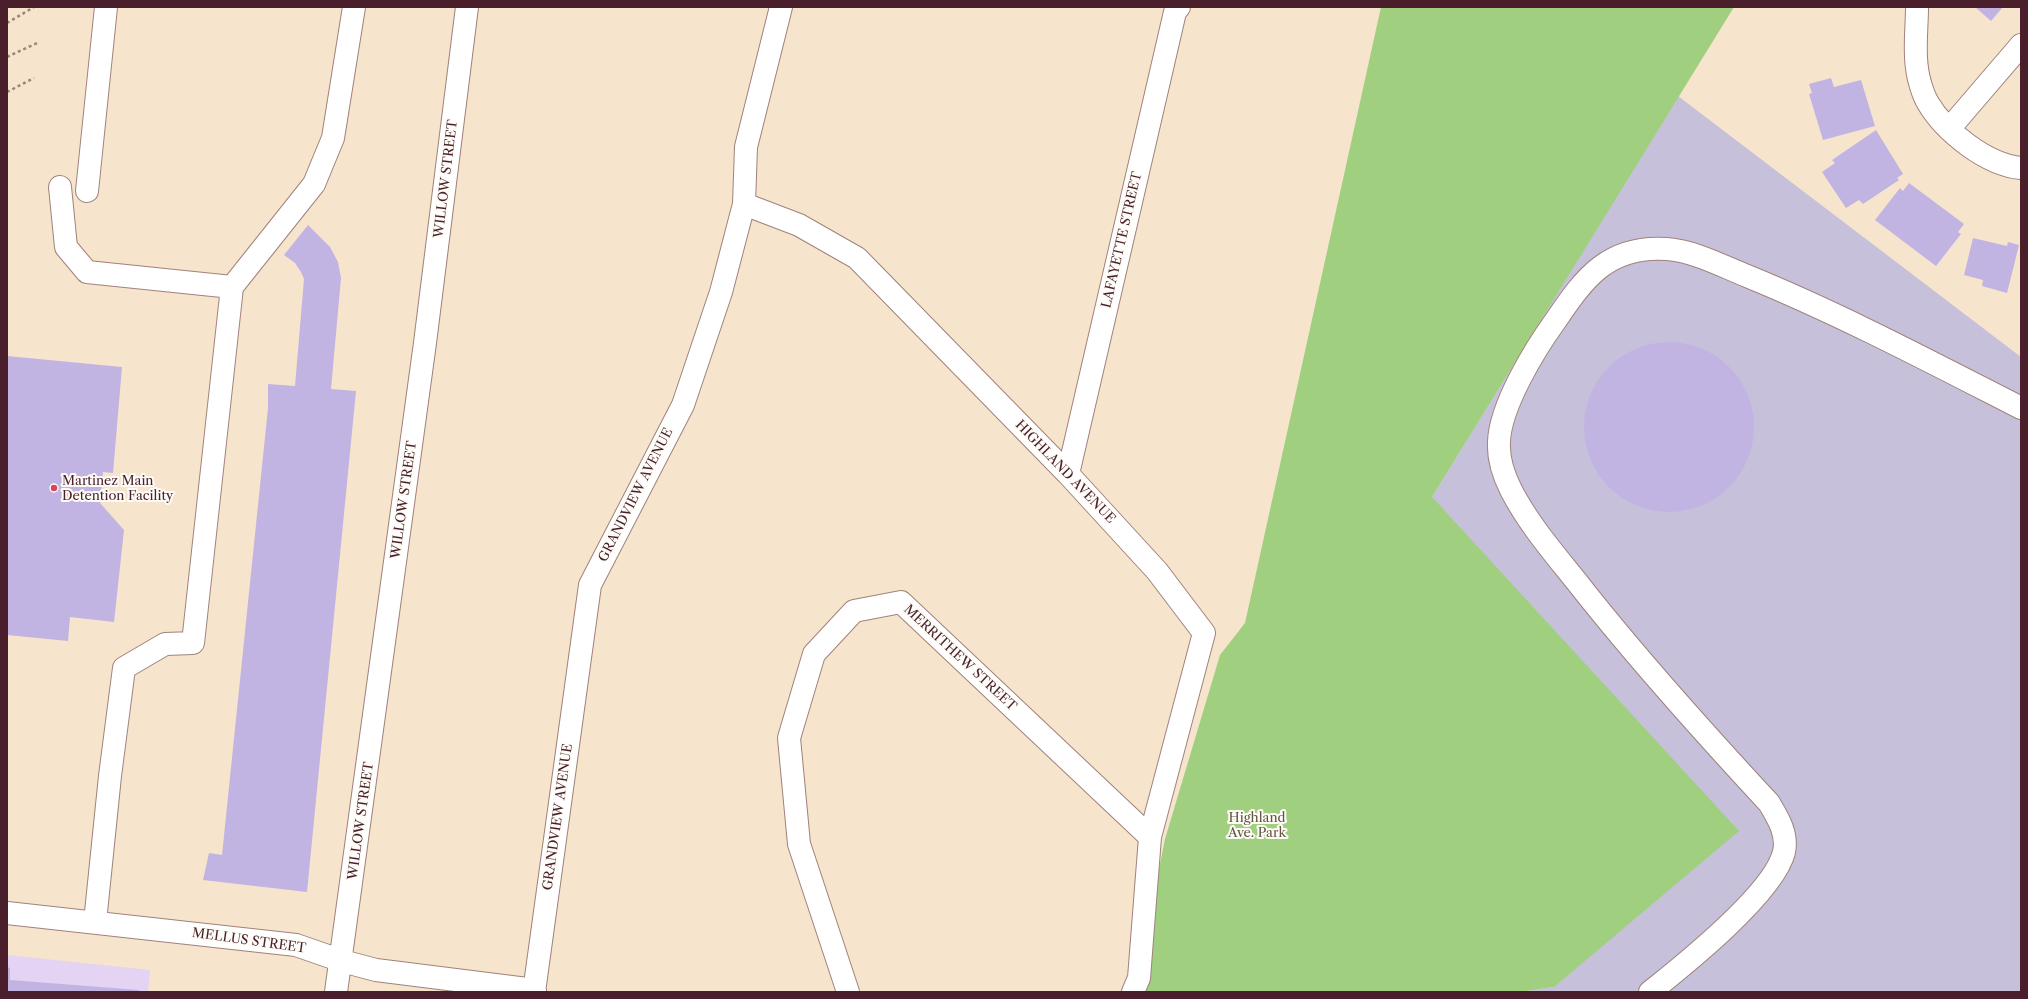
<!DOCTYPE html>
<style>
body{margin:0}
#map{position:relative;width:2028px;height:999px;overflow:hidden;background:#f6e4cc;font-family:"Libre Caslon Text",serif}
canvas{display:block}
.frame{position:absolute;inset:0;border:8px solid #4a1f2b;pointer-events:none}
</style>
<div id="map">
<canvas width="2028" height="999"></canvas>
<div class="frame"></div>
</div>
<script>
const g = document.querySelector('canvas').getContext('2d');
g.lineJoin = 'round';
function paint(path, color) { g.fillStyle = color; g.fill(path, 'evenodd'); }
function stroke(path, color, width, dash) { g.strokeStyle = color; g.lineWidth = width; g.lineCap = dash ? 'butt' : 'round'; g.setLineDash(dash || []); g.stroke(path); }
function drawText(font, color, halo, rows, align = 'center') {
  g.font = font + ' "Libre Caslon Text",serif'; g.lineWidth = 4; g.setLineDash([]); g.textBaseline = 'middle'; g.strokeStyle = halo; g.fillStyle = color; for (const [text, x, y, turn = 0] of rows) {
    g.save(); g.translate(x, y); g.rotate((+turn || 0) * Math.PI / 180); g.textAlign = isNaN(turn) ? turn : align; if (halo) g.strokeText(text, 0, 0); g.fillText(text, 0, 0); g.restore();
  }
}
paint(new Path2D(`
 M7,955L150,970L148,992H7Z`), '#e4d3f2');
paint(new Path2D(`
 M1678,96L2021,357V992H1520L1554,987L1432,497Z`), '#c6c0da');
paint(new Path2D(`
 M1381,7H1734L1432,497L1739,831L1554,987L1520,992H1140L1155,889L1165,839L1220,655L1245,623Z`), '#a0d07f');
paint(new Path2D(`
 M1975,7H2003L1991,21Z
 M1831,78L1834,87L1861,80L1875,126L1823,140L1809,94L1812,93L1809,84Z
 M1876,130L1903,174L1897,178L1899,180L1863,204L1859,200L1846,208L1822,172L1835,163L1832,160Z
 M1909,183L1964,224L1958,232L1961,234L1936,266L1875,220L1900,188L1903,191Z
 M308,225L330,247L338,262L341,278L331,389L356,391L307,892L203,880L209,853L222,855L268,408V384L295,386L304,279L301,272L295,263L284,255Z
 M1973,238L2007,246L2008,242L2019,245L2007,293L1982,286L1983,280L1964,275Z
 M1584 427a85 85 0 1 1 170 0a85 85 0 1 1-170 0Z
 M7,356L122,367L113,473L103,472L100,503L124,530L114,622L70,617L68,641L7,635Z
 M7,967L10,968V980L139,990V992H7Z`), '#c1b4e2');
const minor = new Path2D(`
 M1917,7C1917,27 1914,49 1917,68C1918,78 1923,95 1928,103C1945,132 1987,165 2021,168
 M1949,129L2021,45
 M60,187L66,247L87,272L232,287L193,643L165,644L124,668L110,776L95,922
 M87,191L106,7
 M744,204L799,225L857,258L1068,474L1157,571L1204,633L1150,837L1139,978L1133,992
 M232,287L314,184L333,138L354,7
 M1068,474L1175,12L1179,7
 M7,913L296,945L342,961L376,970L535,990
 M336,992L425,343L467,7
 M534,992L590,585L683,405L721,292L744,204L746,147L781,7
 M848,992L799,844L789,738L814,654L854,611L901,602L1150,837
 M1650,992C1684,965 1774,893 1784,852C1788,834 1778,818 1769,803C1705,734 1642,664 1584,591C1559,559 1530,527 1511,490C1504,476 1498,458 1499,442C1500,406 1535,349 1556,320C1585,277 1609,245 1667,249C1694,251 1722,266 1747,276C1840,314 1931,362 2021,408`);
stroke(minor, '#a0827c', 24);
stroke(new Path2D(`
 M7,23L34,7
 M7,57L37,43
 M7,92L34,78`), '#a0827c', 2.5, [3, 3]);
stroke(minor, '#fff', 22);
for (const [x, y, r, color] of [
 [54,488,4,"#d1495b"]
]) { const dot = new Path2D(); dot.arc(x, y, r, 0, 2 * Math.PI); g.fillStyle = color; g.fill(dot); stroke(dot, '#fdfcf7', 1.5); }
drawText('13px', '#4a1f2b', '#fdfcf7', [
 ["WILLOW STREET",446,179,-83],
 ["LAFAYETTE STREET",1122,240,-77],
 ["HIGHLAND AVENUE",1065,472,46],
 ["GRANDVIEW AVENUE",636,495,-63],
 ["WILLOW STREET",404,500,-82],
 ["MERRITHEW STREET",960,658,43],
 ["GRANDVIEW AVENUE",558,817,-82],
 ["WILLOW STREET",361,821,-82],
 ["MELLUS STREET",249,941,8]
]);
drawText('13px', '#4a1f2b', '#fdfcf7', [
 ["Martinez Main",62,481],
 ["Detention Facility",62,496]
], 'left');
drawText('13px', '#645444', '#fdfcf7', [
 ["Highland",1257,818],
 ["Ave. Park",1257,833]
]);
</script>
